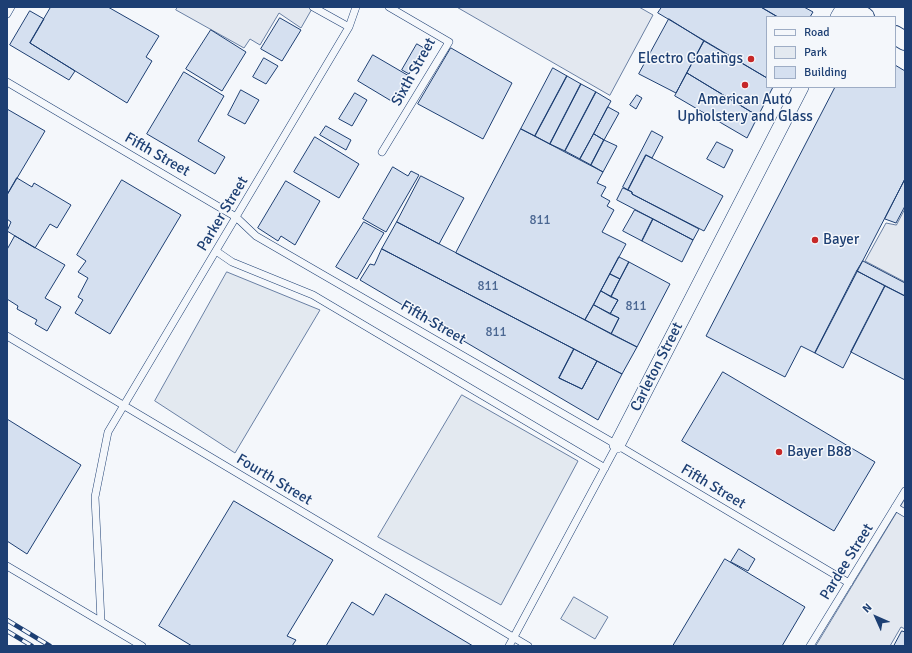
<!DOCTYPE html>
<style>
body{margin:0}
#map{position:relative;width:912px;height:653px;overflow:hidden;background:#f4f7fb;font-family:Signika,sans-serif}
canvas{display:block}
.frame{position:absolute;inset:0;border:8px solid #1d3f73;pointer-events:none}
.legend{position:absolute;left:766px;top:16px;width:130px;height:72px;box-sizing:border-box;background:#f4f7fb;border:1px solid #9eadc5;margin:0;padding:5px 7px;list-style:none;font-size:12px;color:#1d3f73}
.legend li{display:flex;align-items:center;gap:8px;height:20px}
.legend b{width:20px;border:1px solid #9eadc5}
.north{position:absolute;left:856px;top:597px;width:40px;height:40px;-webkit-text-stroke:3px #f4f7fb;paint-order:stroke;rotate:315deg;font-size:11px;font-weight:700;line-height:16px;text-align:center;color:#1d3f73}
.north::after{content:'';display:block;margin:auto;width:14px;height:18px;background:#1d3f73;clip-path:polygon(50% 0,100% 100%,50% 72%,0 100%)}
</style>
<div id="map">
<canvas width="912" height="653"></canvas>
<div class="frame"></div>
<ul class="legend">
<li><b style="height:5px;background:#f4f7fb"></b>Road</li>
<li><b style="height:11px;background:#e3e9f0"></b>Park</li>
<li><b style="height:11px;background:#d5e0f0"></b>Building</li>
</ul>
<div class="north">N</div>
</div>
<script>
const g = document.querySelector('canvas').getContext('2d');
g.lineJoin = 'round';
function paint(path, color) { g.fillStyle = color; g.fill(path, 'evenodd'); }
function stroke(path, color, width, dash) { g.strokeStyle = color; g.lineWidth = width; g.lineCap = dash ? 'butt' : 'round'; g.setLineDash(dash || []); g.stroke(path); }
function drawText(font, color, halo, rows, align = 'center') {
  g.font = font + ' Signika,sans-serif'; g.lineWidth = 3; g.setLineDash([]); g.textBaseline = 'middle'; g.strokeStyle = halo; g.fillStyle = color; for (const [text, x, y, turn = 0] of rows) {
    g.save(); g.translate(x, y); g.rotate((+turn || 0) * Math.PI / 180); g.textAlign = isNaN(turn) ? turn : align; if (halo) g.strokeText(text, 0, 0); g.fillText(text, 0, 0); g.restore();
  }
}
const green = new Path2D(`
 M227,272L320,310L235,453L155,401Z
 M462,395L578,461L501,605L378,537Z
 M574,597L608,617L595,639L561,619Z`);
paint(green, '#e3e9f0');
stroke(green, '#687fa3', 1);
const parking = new Path2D(`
 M178,7H313L301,28L279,13L260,45L250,39L244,48L176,10Z
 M457,7H639L653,15L610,95Z
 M905,209V282L865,261L886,223L896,225Z
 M905,499V629L901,627L890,646H816Z`);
paint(parking, '#e3e8f0');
stroke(parking, '#687fa3', 1);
const building = new Path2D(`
 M51,7H108L159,36L146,57L152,61L127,103L30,43Z
 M662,7H761L778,17H767V78L658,13Z
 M761,7H804L813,12L810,17H778Z
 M30,11L44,19L30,43L75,71L69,80L10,45Z
 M280,18L301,30L282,61L261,49Z
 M669,19L704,41L676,93L639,74Z
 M211,30L246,52L222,91L186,69Z
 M704,41L767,78V87H773L758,116L687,73Z
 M417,44L424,48L409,74L402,70Z
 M451,48L512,83L483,139L418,104Z
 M373,55L409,76L393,102L358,81Z
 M264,58L278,66L266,84L253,77Z
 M895,65L905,71V179L815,353L801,346L785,377L706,336L835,87H895Z
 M553,68L567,76L535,136L521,129Z
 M184,72L224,96L198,141L225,157L215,174L147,134Z
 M687,73L758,116L747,138L675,96Z
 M567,76L581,84L550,144L535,136Z
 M581,84L596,92L565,151L550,144Z
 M241,90L259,100L245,124L228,115Z
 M596,92L611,101L580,159L565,151Z
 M355,93L367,100L352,126L339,119Z
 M637,95L642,98L636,109L630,105Z
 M608,107L619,113L604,140L594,134Z
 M7,109L45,131L7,195Z
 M326,126L351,140L346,150L320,135Z
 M521,129L603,172L597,183L606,187L601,196L610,201L607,206L614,210L602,232L626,244L585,320L456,253Z
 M652,131L663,137L652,158L646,155L628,190L623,187Z
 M594,134L604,140L591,165L580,159Z
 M315,137L359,164L339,198L294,172Z
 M604,140L617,146L603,172L591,165Z
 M717,142L733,150L724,168L707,159Z
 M646,155L723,196L704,231L632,194V192L628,190Z
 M393,167L408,176L411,171L419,175L386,232L363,219Z
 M421,176L464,198L439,244L397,222Z
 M17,178L32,187L34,183L71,205L57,228L50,224L35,248L7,231L11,222L7,219V195Z
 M905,179V206L896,223L885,219Z
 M122,180L181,215L110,334L75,313L83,300L78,297L88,278L78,272L86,261L77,255Z
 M286,181L320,201L295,245L281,236L278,241L258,228Z
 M623,188L632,192V194L699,229L693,240L617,200Z
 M635,210L653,219L642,241L623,231Z
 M653,219L693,240L682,262L642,241Z
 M364,222L384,233L357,279L336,267Z
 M397,222L637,347L622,374L382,249Z
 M15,236L65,265L45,298L61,307L47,331L35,324L37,320L17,309L18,306L7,299V250Z
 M382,249L574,349L559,378L582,389L597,361L622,374L598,420L360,280L370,264L374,265Z
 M619,257L629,262L620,279L610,274Z
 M863,261L905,283V296L857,271Z
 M629,262L670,284L637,347L611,334L619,318L610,314L618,300L611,297Z
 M857,271L885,286L843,368L815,353Z
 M610,274L620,279L611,297L601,291Z
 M885,286L905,296V380L851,352Z
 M601,291L618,300L610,314L594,305Z
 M594,305L619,318L611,334L585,320Z
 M574,349L597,361L582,389L559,378Z
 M723,372L875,462L834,531L682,441Z
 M7,419L81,465L27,554L7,541Z
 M234,501L333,560L287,636L296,640L292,646H192L159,626Z
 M739,549L755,559L748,571L731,562Z
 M725,559L805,607L782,646H673Z
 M386,594L473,646H326L352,602L373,615Z
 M902,631L905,632V646H894Z`);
paint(building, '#d5e0f0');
stroke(building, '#1d3f73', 1);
const service = new Path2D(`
 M313,7L349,27
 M7,14L11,7
 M7,82L236,217L256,236L617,445L849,583
 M382,152L449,42L389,7
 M216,251L232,262L313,295L605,468
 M7,336L528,646
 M895,507L905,513
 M7,566L142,646
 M101,621L95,497L108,432L349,27L356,7
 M509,646L617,445
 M810,646L905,491`);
const minor = new Path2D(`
 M838,17L844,7
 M617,445L801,87`);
const tertiary = new Path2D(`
 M849,7L865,17
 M895,35L905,41`);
stroke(service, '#1d3f73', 8);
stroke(minor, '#1d3f73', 16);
stroke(tertiary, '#1d3f73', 20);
stroke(service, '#f4f7fb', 7);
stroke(minor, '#f4f7fb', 15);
stroke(tertiary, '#f4f7fb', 18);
const rail = new Path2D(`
 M7,620L50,646
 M7,631L32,646`);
stroke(rail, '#1d3f73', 4.5);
stroke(rail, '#f4f7fb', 3, [9]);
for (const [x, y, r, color] of [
 [751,59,4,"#c62828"],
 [745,85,4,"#c62828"],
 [815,240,4,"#c62828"],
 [779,452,4,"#c62828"]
]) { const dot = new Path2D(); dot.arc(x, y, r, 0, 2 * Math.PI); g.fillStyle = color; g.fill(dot); stroke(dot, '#f4f7fb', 1.5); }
drawText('13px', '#4b6792', null, [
 ["811",540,221],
 ["811",488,287],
 ["811",636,307],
 ["811",496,333]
]);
drawText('15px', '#1d3f73', '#f4f7fb', [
 ["Electro Coatings",743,59,"right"],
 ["American Auto",745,100,"center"],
 ["Upholstery and Glass",745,117,"center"],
 ["Bayer",823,240],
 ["Bayer B88",787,452]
], 'left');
drawText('15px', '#1d3f73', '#f4f7fb', [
 ["Sixth Street",414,72,-61],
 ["Fifth Street",157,155,30],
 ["Parker Street",223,214,-59],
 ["Fifth Street",433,323,30],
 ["Carleton Street",657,367,-63],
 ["Fourth Street",274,480,31],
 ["Fifth Street",713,487,31],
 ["Pardee Street",847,562,-58]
]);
</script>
